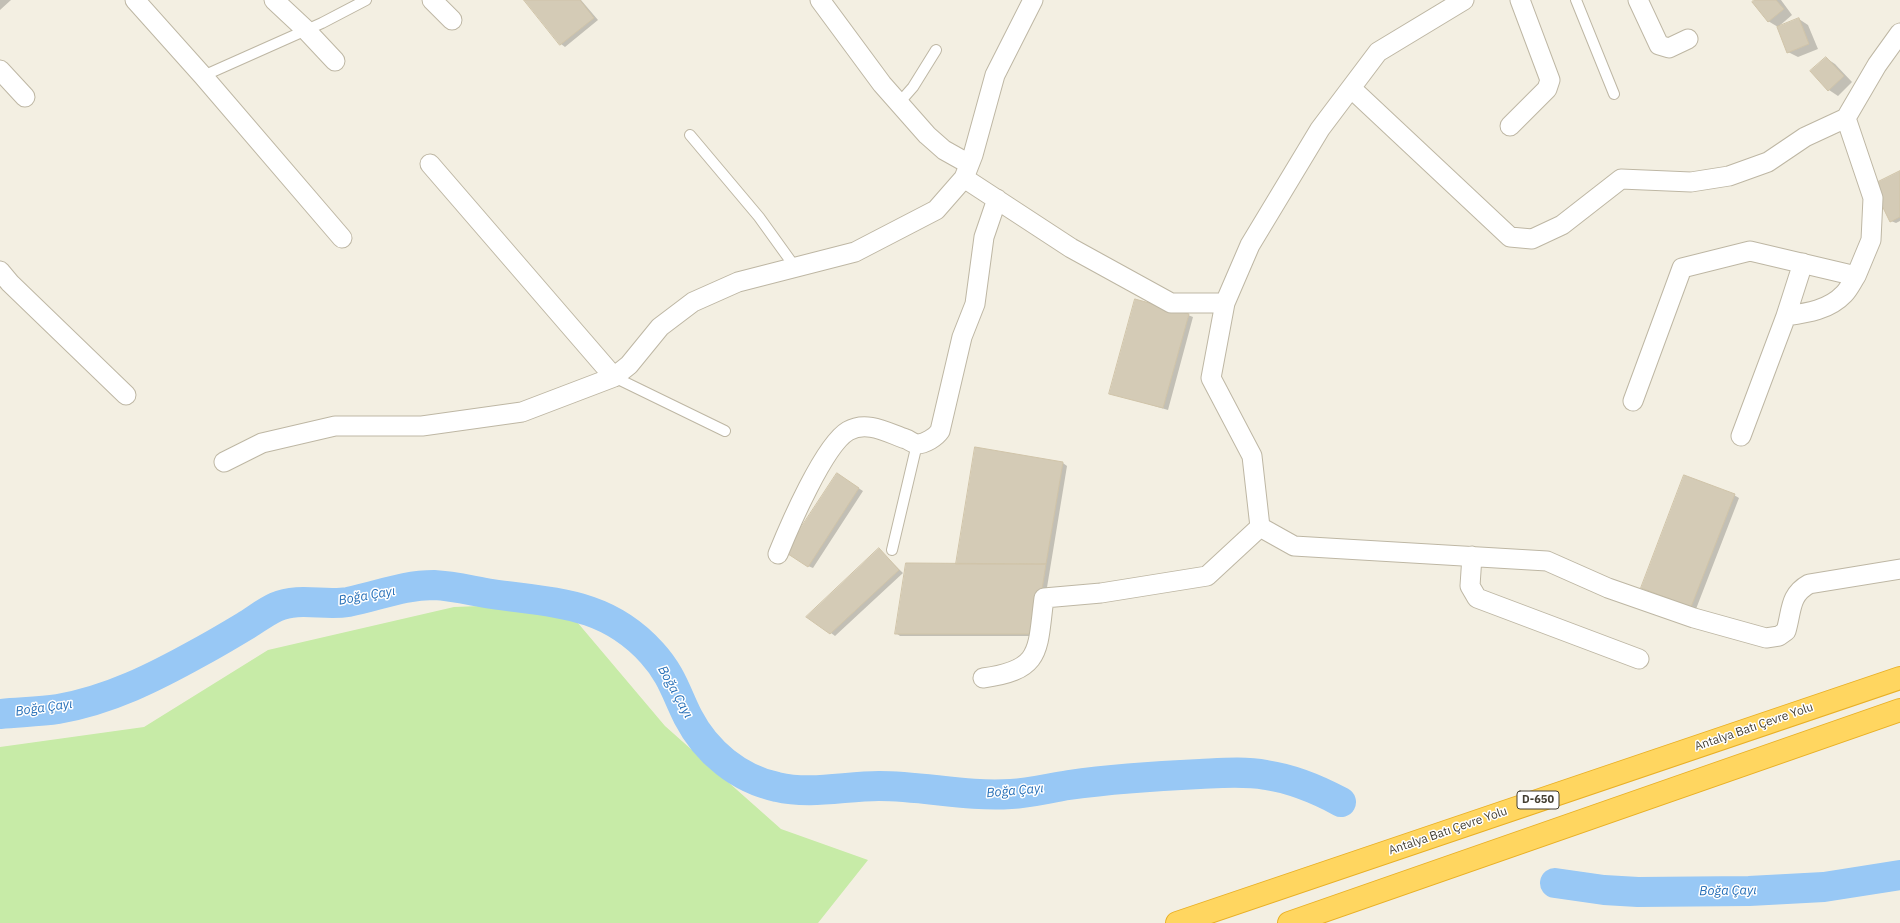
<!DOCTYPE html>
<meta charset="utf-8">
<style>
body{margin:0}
canvas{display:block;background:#f3efe2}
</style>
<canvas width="1900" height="923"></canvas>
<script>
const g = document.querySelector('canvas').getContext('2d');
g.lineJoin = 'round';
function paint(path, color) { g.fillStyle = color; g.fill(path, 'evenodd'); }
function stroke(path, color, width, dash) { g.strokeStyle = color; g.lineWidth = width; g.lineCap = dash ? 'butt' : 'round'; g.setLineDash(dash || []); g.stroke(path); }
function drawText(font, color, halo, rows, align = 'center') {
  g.font = font + ' "IBM Plex Sans",sans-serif'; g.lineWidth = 3; g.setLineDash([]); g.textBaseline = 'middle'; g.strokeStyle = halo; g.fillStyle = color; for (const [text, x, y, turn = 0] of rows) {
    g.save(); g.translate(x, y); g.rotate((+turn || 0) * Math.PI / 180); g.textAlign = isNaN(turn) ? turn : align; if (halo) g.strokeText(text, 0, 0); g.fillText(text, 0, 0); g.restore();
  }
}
paint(new Path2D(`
 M561,603L665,726L781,829L868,860L818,923H0V747L144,727L268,650L454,607Z`), '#c7eba7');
paint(new Path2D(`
 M0,0H11L0,10Z
 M525,0H581L598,20L565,47L561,44Z
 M1756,0H1781L1792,15L1778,27L1768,21Z
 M1799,19L1808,25L1818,49L1798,57L1788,52Z
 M1826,58L1835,64L1852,82L1838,96L1829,90Z
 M1900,172V221L1896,223L1891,221Z
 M1188,315L1193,317L1168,410L1110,393Z
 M1063,463L1067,466L1039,636H900L896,633L957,565Z
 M841,477L863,491L813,568L808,566Z
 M1734,495L1739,498L1696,609L1646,590Z
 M879,550L903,573L835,636L831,633Z`), '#0003');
stroke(new Path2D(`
 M0,714C19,712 39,712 58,709C110,700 155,677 200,652C215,644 230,635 245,626C255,620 265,612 276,607C299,597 324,606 348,602C379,596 402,585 434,585C454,586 473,591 492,594C554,603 606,602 652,653C672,675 676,693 688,717C706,752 739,779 777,787C811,795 845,786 879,786C924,786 966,797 1011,794C1030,793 1049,788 1069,785C1112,779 1156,776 1200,774C1222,773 1244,771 1266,775C1293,779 1317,789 1341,802
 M1555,883L1604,890L1638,892L1749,891L1824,887L1900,875`), '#98c8f5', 30);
const building = new Path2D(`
 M524,0H580L594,18L560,45Z
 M1754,0H1776L1784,9L1768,22L1752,2Z
 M1799,18L1809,44L1787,53L1777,27Z
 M1826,57L1844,76L1828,91L1810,71Z
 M1900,171V217L1890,222L1872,185Z
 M1135,299L1189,314L1163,408L1109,394Z
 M975,447L1063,462L1046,564H956Z
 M837,473L859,488L808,567L785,552Z
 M1684,475L1735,494L1691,607L1641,588Z
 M879,548L899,570L830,634L806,617Z
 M906,563L1046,564L1035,634H895Z`);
paint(building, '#d4cbb6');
stroke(building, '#d0c4a9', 1);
const lane = new Path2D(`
 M1576,0L1614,94
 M203,76L322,23L366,0
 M899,103L913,87L936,50
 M690,135L759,217L795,267
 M614,377L725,431
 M892,550L917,444`);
const street = new Path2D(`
 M135,0L203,76L342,238
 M274,0L305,29L335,61
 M432,0L452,20
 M820,0L882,84L927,135L944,150L969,164
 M1464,0L1378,52L1320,129L1250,245L1225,303L1211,378L1252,456L1260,527L1294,546L1547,561L1608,588L1694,618L1766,638L1779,636L1786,631C1792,611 1789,595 1809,584L1900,569
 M1638,0L1659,45L1669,48L1688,39
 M0,70L25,97
 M1351,88L1510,237L1532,239L1562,225L1621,179L1691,182L1729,176L1768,162L1805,137L1846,118
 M1510,126L1547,89L1550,80L1520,0
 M430,164L614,377
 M964,178L1071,248L1171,303H1225
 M1803,263L1786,316C1807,313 1829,310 1844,294C1849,289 1852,282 1856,276
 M0,271L10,283L126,395
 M1633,401L1682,268L1750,251L1856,276L1871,240L1873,198L1846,118L1877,65L1900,33
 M1741,436L1786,316
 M224,462L262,443L335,426H422L522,412L614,377L629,365L660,327L693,302L738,282L855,252L936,210L964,178L973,155L995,75L1033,0
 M778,554C789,527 824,445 848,431C867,420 888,433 906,439C909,440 914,444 917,444C925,444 936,437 940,431L962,337L975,304L984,237L997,199
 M1472,556L1470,586L1477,598L1639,659
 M983,678C1043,670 1037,650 1044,598L1101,593L1207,576L1260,527`);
const highway = new Path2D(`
 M1177,923L1900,678
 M1289,923L1900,710`);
stroke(lane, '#beb7a4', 12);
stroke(street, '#beb7a4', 21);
stroke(highway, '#e9b026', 24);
stroke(lane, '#fff', 10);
stroke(street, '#fff', 19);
stroke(highway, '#ffd660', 22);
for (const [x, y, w] of [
 [1538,800,42]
]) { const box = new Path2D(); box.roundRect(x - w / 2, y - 9, w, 18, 3); g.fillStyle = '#fff'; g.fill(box); stroke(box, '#443f32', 1); }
drawText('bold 11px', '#443f32', null, [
 ["D-650",1538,800]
]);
drawText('12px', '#443f32', '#fff', [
 ["Antalya Batı Çevre Yolu",1754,727,-19],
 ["Antalya Batı Çevre Yolu",1448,831,-19]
]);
drawText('italic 13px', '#246eb7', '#fff', [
 ["Boğa Çayı",367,596,-10],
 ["Boğa Çayı",675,692,61],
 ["Boğa Çayı",44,708,-8],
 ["Boğa Çayı",1015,791,-5],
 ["Boğa Çayı",1728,891,-1]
]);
</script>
